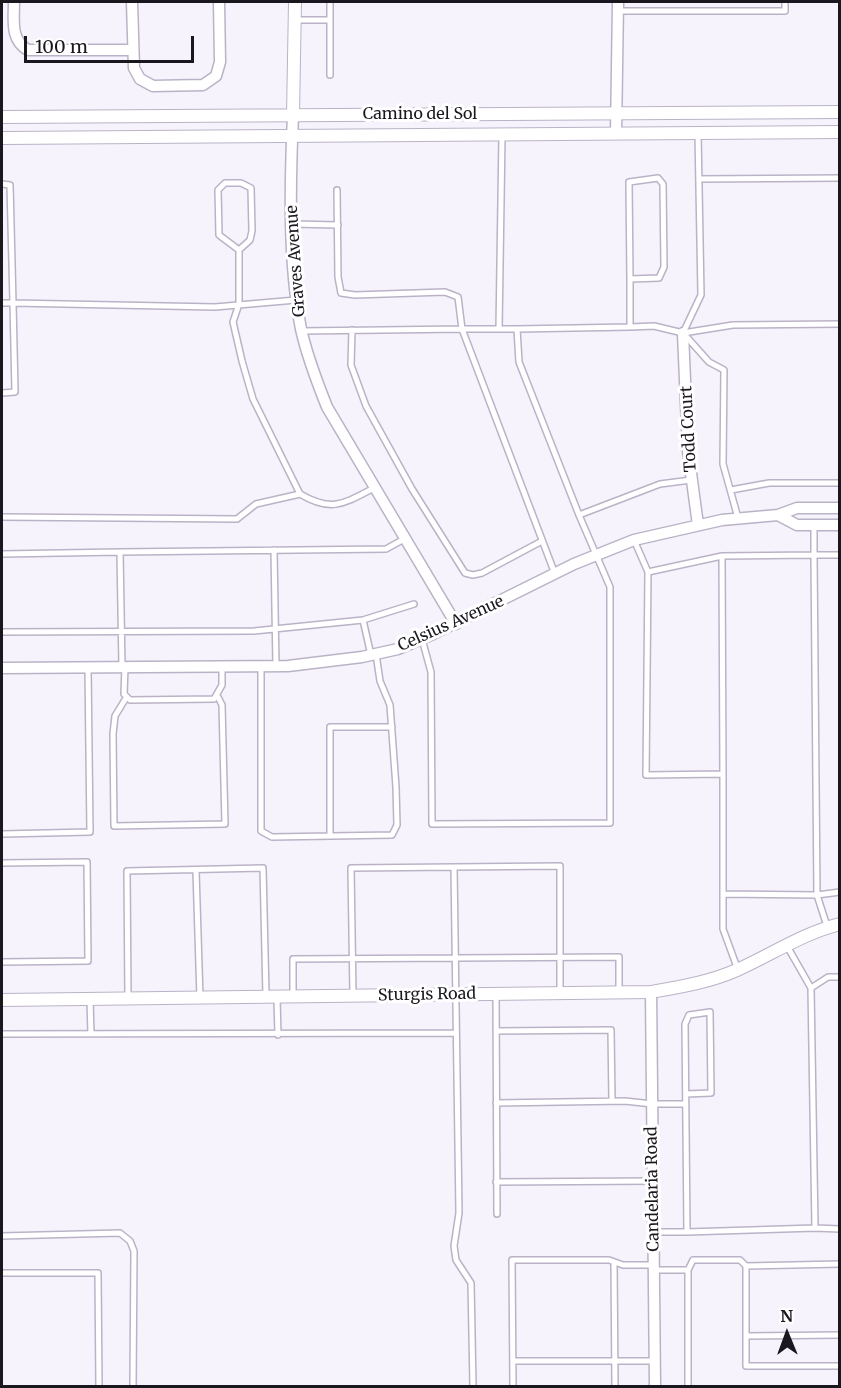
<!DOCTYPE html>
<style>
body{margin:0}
#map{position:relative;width:841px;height:1388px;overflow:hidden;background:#f6f3fc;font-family:Merriweather,serif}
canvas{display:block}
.frame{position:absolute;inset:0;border:3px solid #1a171e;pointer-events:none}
.north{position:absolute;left:757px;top:1304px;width:60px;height:60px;-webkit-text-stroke:4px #fff;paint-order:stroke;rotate:359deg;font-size:16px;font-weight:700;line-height:24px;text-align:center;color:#1a171e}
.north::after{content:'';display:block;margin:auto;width:21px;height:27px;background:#1a171e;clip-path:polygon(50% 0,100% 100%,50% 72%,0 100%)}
.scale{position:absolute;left:24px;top:36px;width:170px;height:27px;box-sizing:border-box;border:3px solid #1a171e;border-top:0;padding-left:8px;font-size:18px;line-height:21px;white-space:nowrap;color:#1a171e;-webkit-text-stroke:4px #fff;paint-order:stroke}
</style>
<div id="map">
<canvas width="841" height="1388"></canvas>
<div class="frame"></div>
<div class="north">N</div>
<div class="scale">100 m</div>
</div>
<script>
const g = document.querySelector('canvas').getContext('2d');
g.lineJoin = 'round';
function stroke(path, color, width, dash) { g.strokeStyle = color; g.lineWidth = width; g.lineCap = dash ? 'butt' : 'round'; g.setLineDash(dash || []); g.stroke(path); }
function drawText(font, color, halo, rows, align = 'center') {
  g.font = font + ' Merriweather,serif'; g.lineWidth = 6; g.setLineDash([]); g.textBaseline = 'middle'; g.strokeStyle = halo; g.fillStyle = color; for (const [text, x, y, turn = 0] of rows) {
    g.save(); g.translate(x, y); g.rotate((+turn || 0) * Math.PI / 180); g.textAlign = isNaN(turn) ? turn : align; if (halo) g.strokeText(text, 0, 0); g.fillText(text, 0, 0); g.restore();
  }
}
const service = new Path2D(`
 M330,2V75
 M618,11H785V2
 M296,20H330
 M699,179L840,178
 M2,184L10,185L13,303H2
 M337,190L338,277L341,293L355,295L445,292L458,297L462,329H517L519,362L579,515
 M292,224L338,225
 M239,250L219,235L218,190L225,183H241L251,188L252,231L250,240L239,250V304L233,322L242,361L253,399L300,494C332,513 345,503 374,488
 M630,327L654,326L683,333L733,325L840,324
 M499,329L502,136
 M517,329L630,327V279L659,278L664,267L663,184L658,178L629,182L630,279
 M352,330L351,365L366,406L412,489L465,573L473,575L482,573L542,541
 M302,331L462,329L555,574
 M683,333L701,295L698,133
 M684,334L709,362L724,370L723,464L738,518
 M2,393L15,392L13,303L215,307L296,300
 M731,490L769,483H840
 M2,517L237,519L256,504L300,494
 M634,540L648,572L722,556L814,555V526
 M274,550L276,666
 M120,552L386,549L406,538
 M2,554L120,552L122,667
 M722,556L723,774
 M648,572L646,775L723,774V894
 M363,620L371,655
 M2,632L254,631L363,620L414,604
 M422,639L431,672L432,824L610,823V587L579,515L660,484L691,480
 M261,666V831L272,837L392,835L397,825L396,787L390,705L380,681L376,654
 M125,667L124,694L130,700L214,699L222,685V666
 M126,698L115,716L113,734L114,826L225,824L222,705L218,697
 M2,834L90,832L88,668
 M330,836V727H392
 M2,863L87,862L88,961L2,962
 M454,867L560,866V992
 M196,871L200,998
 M827,926L817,895L840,892
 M738,970L723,929V894L817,895L814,555H840
 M811,988L828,977H840
 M496,994L497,1214
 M353,995L351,868L454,867L459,1213L454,1246L456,1260L471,1283L473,1386
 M293,996V959L619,957V993
 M128,998L127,871L263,868L266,995
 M277,998L278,1035
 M90,1000L91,1034
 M496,1031L611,1030L612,1101
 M2,1034L456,1033
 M496,1103L625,1101L652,1104H686
 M496,1182L653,1181
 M815,1228L840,1229
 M654,1232H687L685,1024L689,1015L710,1012L711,1093L686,1094
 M687,1232L815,1228L811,988L787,946
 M2,1236L120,1233L130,1241L134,1251L133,1386
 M614,1262L615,1386
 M746,1266V1366H840
 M654,1270H688
 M2,1273H98L99,1386
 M746,1336L840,1335
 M513,1361H654
 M513,1386L512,1260H609L623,1265H654
 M688,1386V1270L693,1260H740L746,1266L840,1264`);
const minor = new Path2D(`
 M14,2C14,20 10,40 28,50H132
 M132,2L134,68L140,79L153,86L203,85L216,76L220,62L219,2
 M293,115C290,183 288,262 301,329C307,356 317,382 327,407L456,624
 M616,133L618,2
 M683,333L688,451L698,525
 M778,515L797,525H840
 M2,668L288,666L362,657L398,649L433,634L574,564L634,540L722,520L778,515L797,508H840
 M651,992L655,1386`);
const tertiary = new Path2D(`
 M293,115L295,2
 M2,117L840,112
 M2,138L840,132
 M2,1000L651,992C680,987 710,982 737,970C771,955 803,933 840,924`);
stroke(service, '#bab3c7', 8);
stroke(minor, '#bab3c7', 13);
stroke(tertiary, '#bab3c7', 14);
stroke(service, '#fff', 5);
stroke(minor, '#fff', 10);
stroke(tertiary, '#fff', 12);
drawText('16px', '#1a171e', '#fff', [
 ["Camino del Sol",420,114],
 ["Graves Avenue",296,261,-94],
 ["Todd Court",689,429,-93],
 ["Celsius Avenue",451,624,-24],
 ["Sturgis Road",427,995,-1],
 ["Candelaria Road",653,1189,-91]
]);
</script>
